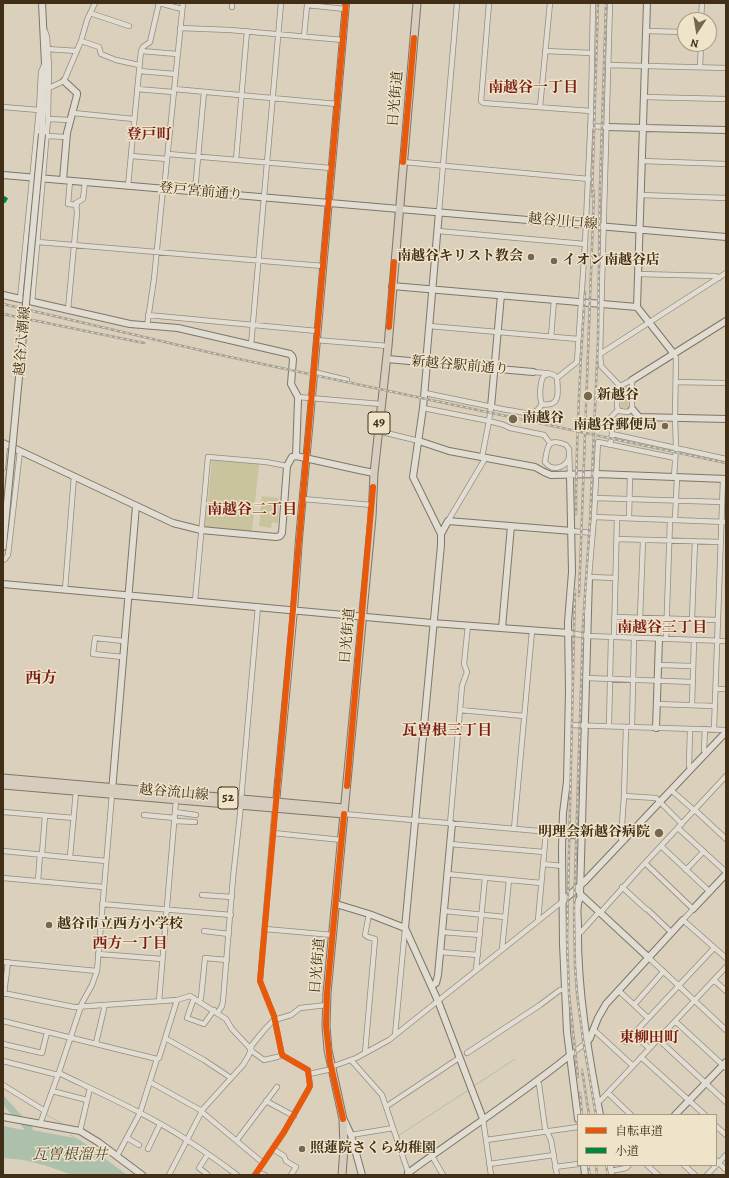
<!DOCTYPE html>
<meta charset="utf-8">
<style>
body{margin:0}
#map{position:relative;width:729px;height:1178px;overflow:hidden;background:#dad0bb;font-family:Alegreya,"Noto Serif JP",serif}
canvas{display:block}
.frame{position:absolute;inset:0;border:4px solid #402e17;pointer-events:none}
.legend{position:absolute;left:577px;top:1114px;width:140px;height:52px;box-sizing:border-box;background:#efe3ca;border:1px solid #a99b82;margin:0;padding:5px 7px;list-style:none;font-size:12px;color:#402e17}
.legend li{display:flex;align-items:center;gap:8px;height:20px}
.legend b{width:20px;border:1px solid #a99b82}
.north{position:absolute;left:677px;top:12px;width:40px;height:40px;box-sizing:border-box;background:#efe3ca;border:1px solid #a99b82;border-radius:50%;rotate:192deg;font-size:11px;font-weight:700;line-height:16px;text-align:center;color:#402e17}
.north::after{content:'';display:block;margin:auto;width:14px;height:18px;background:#766750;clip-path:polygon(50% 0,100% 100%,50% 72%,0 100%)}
</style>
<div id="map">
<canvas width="729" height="1178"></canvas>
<div class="frame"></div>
<ul class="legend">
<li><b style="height:5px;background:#e8590c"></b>自転車道</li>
<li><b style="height:5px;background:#00873e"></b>小道</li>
</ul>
<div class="north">N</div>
</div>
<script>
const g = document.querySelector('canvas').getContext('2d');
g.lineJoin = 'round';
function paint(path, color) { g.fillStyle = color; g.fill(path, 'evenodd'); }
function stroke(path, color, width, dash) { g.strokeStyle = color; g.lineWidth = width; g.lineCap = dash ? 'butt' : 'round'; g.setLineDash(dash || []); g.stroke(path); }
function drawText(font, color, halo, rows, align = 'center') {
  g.font = font + ' Alegreya,"Noto Serif JP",serif'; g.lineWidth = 3; g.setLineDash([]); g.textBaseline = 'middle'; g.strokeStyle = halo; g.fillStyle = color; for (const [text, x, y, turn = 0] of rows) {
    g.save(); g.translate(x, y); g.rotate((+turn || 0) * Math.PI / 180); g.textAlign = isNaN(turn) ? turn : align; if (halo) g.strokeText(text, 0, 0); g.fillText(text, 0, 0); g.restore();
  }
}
paint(new Path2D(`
 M629,385L628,409L621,408V388Z
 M212,460L259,464L252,531L205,527Z
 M262,496L279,498L278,523L272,522L271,528L259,526Z`), '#c9c49e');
paint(new Path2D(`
 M3,1126L23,1130L27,1128H30L32,1130L74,1138L80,1140L127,1175H72L47,1166L24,1160L3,1158Z`), '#acc0ac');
stroke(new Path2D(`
 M474,1086L515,1059
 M47,1115L63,1124
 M70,1135L77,1139
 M398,1136L470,1089`), '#acc0ac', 1);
stroke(new Path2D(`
 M3,1100L29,1129L27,1138`), '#acc0ac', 7);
const street = new Path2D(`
 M159,3L182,9
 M489,3L481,101L483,103L591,111L593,3
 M232,7V3
 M90,13L129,26
 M701,20L702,3
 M180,28L230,30L343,40
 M646,31L685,32
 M304,36L307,5L345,9
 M81,41L99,47L101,54L116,60L139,65
 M47,49L77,51
 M141,51L177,54
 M545,51L592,53
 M608,65L726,68
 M700,67L701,44
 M139,71L175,74
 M49,88L64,81L81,41L87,20L95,3
 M137,89L173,92
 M174,89L337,104
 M644,97L726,99
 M3,107L39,110
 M540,107L550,3
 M73,113L134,119
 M48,119L71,120
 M590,126L606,127
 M46,136L67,137
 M168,154L331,168
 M131,156L167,159
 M236,160L247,31
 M642,161L726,164
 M403,162L589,179
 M70,181L68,204L77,205
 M128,186L141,51L143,47L150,42L159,3
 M164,189L183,3
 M195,191L204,92
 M641,195L726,198
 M439,212L457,3
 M438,231L585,244
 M26,241L323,266
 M638,274L716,276L719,278
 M20,299L39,110L41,72L44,65
 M32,302L48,119L49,66L47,37L45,31
 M68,310L77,213L76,203L83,199L85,182
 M148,315L317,331
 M147,326L154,279L163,189
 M429,326L578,339
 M551,337L554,300
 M316,340L388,346
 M251,345L281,3
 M600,354L610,3
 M674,354L676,358L675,417L676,448L674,477
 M314,372L347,380
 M533,372C540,373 552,371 557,378C558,391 561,408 542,404C539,398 540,383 543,377C545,375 546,375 549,374
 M557,378L577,362L585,244L591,111
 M632,380V409L628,412L619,411L617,407L618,387Z
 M676,382L726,383
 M619,385L601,366L600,354L726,273
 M425,393L507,410C514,410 527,415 533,413C537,412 540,407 542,404
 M298,397L381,404
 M423,408L489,421L491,407
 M378,431L419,441
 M612,434L726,459
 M610,445L612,434L611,417L618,410
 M482,457L489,421L504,425L510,428L544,435L550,443
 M545,462C547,446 548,437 566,445L569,449L570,475
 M545,462C552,472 565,468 569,458
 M3,468L5,444
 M595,498L722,502
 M303,499L372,505
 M594,517L726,522
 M629,518L630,475
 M675,520L677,477
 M448,521L486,457
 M572,531L593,533
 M617,539L721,542
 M3,560L5,559L8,555L20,451
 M616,578L589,577L594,517L598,442L675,458
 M65,590L74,476
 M195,601L208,457L266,462L287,466
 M614,617L718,620
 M640,618L643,540
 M692,619L695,541
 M569,633L588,636L726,641
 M614,637L617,518
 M666,639L670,520
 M123,657L93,654L95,638L124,641
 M658,665L693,666
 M586,678L693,682
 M716,689H726
 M657,704L715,706
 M692,705L694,640
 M460,710L524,716
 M568,725L726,730
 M609,726L611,637
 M632,727L634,638
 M690,729L689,766L691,769
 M705,729L704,750L706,753
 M714,729L723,479
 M726,776L645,863L693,909L683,920L726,958
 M671,790L695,811
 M624,796L656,798L660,802
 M241,800L258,606
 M660,802L682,824
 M695,810L726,839
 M3,812L74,818
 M175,812L196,815
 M344,814L562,833
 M144,815L175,818
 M175,821L195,822
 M450,824L460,710L462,686L467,672L464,664L468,625
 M678,828L726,872
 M514,829L532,631
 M273,833L342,840
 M624,841L621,839L624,796L626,727
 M450,844L544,852
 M661,846L710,892
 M3,851L106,861
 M42,854L45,816
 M70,857L76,791
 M543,864L562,866
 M686,870L703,852
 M447,874L541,883
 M3,878L103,887
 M38,881L40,854
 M622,887L646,909
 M202,895L232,897
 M102,904L231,915
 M648,910L672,933
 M444,911L505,917
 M600,913L645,863
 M538,920L546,832
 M265,929L333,935
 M204,931L229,934
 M442,932L480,935
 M578,933L581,932L599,912
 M502,949L509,880
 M440,952L478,955
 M98,954L162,959
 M649,958L726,1030
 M3,962L97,971
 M476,970L485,878
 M714,980L726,991
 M618,990L648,1018
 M3,993L74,1007L177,1000L190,996L226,1019L232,1029L248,1046L253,1052L264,1060L277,1057L282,1055
 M4,994L8,962
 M194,998L187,1018L204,1024L214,1010
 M159,1001L176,800
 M199,1001L201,998L205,958L227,960
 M634,1005L663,972
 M218,1012L222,1006L223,1001L233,878L241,805
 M3,1021L157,1059
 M675,1021L726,1068
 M593,1029L633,1066
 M633,1034L649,1048
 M395,1035L405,929
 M165,1038L204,1060L231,1078
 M658,1039L726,1102
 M626,1042L714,948
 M96,1043L104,1009V1005
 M3,1044L42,1053L47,1032
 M365,1053L375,939L368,937L365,935L369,914
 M467,1053L540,1005L560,990H565
 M569,1056L587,1042
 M641,1057L705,1115
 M351,1060L382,1095L409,1175
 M3,1061L58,1075
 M331,1067L356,1058L389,1040L563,901
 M59,1073C102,1094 147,1114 187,1140C204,1151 221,1163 237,1175
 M309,1074L332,1069
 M150,1082L202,1111
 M537,1082L539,1084L545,1128L551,1140L557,1175
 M3,1085L45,1111
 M52,1091L87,1100
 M608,1093L631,1115
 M266,1101L294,1116
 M597,1101H600L726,967
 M387,1106L459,1058
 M202,1112L263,1163
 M483,1119L491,1175
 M40,1124L58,1075L82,1003L92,985L97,971L112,794
 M716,1126L726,1135
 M80,1131L90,1088
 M351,1135L393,1128
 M127,1138L139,1145
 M237,1140L277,1087
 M486,1140L578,1127
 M148,1149L160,1124
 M273,1149L284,1156L286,1161L296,1167L291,1175
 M117,1156L140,1113L157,1059L159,1058L177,1000
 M432,1156L443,1175
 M716,1160L726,1170
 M489,1164L554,1155
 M647,1165L658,1175
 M684,1165L695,1175
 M555,1167L578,1164
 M257,1172L265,1175
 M169,1175L203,1109L243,1065L249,1055L252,1045L265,1029L274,1020L291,1015L300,1008L327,1005
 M206,1175L207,1174L199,1168L208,1154
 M255,1175L284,1132L308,1090L310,1086L308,1070L282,1055L274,1016L260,981L275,806
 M612,1175L611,1171L626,1168L629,1165
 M707,1175L726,1155`);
const secondary = new Path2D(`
 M42,3L45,64L42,134
 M647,3L637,307L674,354
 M606,127L726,130
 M3,175C244,195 485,216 726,237
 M63,180L67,133L77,95V93L64,81
 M392,286L637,307
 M3,295L130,324L178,328L290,354L292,356L293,359L291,384L298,397V400L296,456
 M387,359L533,372
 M426,363L439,212
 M632,380L726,321
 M491,407L501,295
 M632,409L639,417L726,419
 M419,441L449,451L535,467L544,472L551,475L597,474L726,479
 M3,443L173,523L201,530L276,537L280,536L282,533L287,466L292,457L296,456L359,470L374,473
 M570,475L572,572L568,622L569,691L567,781L563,813L562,848L563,944L567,1032L578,1119
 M441,534L448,521L572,531
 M3,547L7,504
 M589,577L580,894L649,958
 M3,584L432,623L569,633
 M502,628L511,526
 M656,728L659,639
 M112,791L136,506
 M276,803L294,610L299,539L312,397L346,3
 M562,834L582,836
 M582,896C575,901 578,916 578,925C577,989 588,1052 600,1115
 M563,901L585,881L726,732
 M336,904L369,914L405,928L438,1001L483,1119
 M693,909L726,874
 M405,928L441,545V534L413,477L423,408L427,363
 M431,986L436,983L438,975L452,824
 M587,1042L590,1038L598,1018L606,1004L683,920
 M675,1115L726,1062
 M3,1117L80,1131L98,1142L142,1175
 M344,1120L351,1135L362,1175
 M584,1165L585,1175
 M610,1165L611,1171
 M408,1173C461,1134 517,1098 569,1056`);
const primary = new Path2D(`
 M3,778L344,808
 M3,785L344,814
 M342,1175L344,1149L343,1119L328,1050L326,1026L327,993L372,517L374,473L388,346L417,3`);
stroke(street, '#948c7e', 6);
stroke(secondary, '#7e7668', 8);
stroke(primary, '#7e7668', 9);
stroke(street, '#e2ddd2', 4.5);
stroke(secondary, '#e2ddd2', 6);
stroke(primary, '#d7cdbe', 7);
const rail = new Path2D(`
 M592,196L598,3
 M3,304L225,356L726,463
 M3,314L144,343
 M576,514C576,440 580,366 585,292
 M575,590L567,938L569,994L578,1077
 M579,596L594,191
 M582,1070L589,1115
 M580,1093L582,1115
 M596,1115L583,1039L577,994L575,966L574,910L583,624L590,521L598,340L600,185L606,3
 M588,1165L590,1175
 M596,1165L597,1175
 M606,1165L608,1175`);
stroke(rail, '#a5a096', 2.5);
stroke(rail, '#efe3ca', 1, [3]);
const secondaryBridge = new Path2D(`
 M7,504L42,134`);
stroke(secondaryBridge, '#7e7668', 8, []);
stroke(secondaryBridge, '#e2ddd2', 6);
stroke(new Path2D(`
 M3,202L6,197`), '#00873e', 5, [10, 5]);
stroke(new Path2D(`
 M403,162L414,38
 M389,327L394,262
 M347,786L373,487
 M343,1119L330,1062L326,1026L327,993L344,814
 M255,1175L284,1132L308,1090L310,1086L308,1070L282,1055L274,1016L260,981C289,655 319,329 346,3`), '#e8590c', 6);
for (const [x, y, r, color] of [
 [531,257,4,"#766750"],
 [554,261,4,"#766750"],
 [588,396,5,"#766750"],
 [513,419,5,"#766750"],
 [665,426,4,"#766750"],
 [659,833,5,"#766750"],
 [49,925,4,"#766750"],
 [302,1149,4,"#766750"]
]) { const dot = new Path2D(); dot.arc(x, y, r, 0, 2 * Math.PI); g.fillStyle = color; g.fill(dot); stroke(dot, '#efe3ca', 1.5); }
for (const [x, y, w] of [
 [379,423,22],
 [228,798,20]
]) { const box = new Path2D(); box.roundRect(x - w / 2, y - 11, w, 22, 3); g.fillStyle = '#efe3ca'; g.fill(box); stroke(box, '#402e17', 1); }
drawText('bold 13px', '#402e17', null, [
 ["49",379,423],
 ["52",228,798]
]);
drawText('14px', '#402e17', '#efe3ca', [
 ["日光街道",396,99,-85],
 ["登戸宮前通り",201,192,5],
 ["越谷川口線",563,222,5],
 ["越谷八潮線",23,341,-85],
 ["新越谷駅前通り",460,366,5],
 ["日光街道",348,636,-85],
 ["越谷流山線",174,793,5],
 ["日光街道",318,966,-85]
]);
drawText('bold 14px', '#402e17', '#efe3ca', [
 ["南越谷キリスト教会",523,257,"right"],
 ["イオン南越谷店",562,261],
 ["新越谷",597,396],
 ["南越谷",522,419],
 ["南越谷郵便局",657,426,"right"],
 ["明理会新越谷病院",650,833,"right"],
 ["越谷市立西方小学校",57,925],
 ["照蓮院さくら幼稚園",310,1149]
], 'left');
drawText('bold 15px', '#7a1f14', '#efe3ca', [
 ["南越谷一丁目",533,88],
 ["登戸町",149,135],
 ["南越谷二丁目",252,510],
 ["南越谷三丁目",662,628],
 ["瓦曽根三丁目",447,731],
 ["西方一丁目",130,944],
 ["東柳田町",649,1038]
]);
drawText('italic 15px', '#524a34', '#efe3ca', [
 ["瓦曽根溜井",70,1155]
]);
drawText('bold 16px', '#7a1f14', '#efe3ca', [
 ["西方",41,679]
]);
</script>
